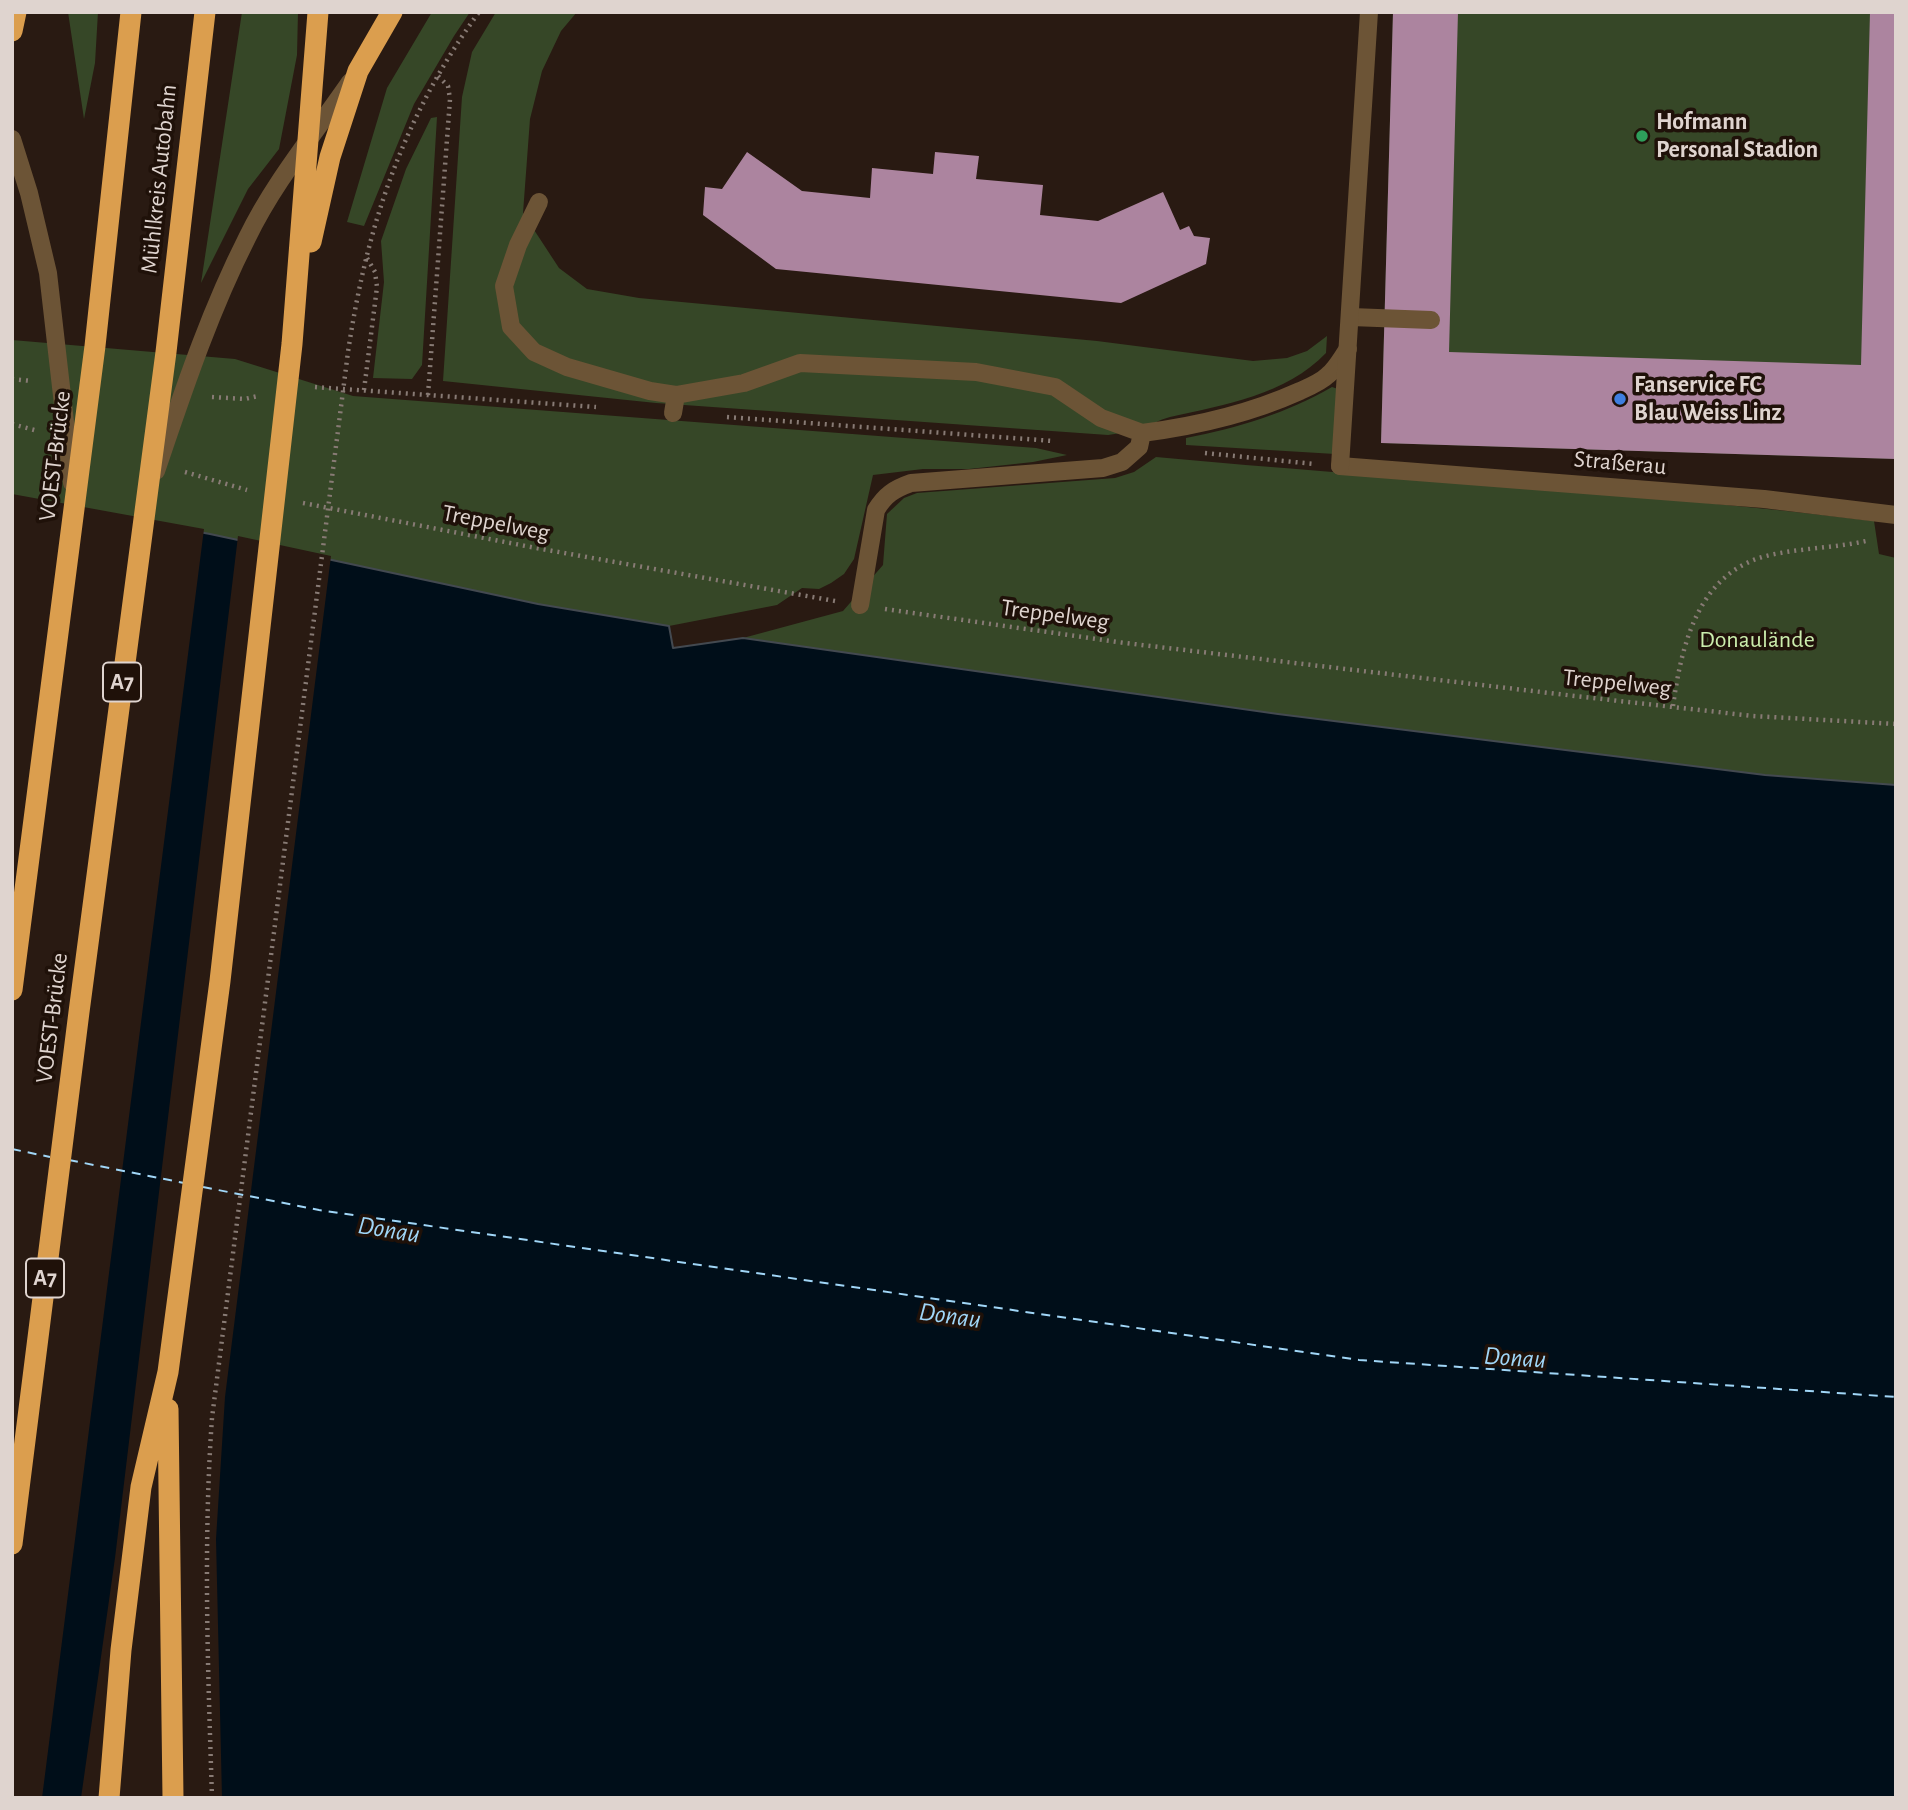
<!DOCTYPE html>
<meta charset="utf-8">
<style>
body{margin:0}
#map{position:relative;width:1908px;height:1810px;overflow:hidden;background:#291a12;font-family:"Alegreya Sans",sans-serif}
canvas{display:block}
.frame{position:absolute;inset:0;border:14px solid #dfd4cf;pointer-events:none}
</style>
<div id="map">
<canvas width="1908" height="1810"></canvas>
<div class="frame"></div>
</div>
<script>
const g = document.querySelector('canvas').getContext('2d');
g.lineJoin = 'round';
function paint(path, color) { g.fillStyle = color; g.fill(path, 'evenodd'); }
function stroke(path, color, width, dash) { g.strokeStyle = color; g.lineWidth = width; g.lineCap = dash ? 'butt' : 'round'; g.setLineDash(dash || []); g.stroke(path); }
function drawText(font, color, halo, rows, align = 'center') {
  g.font = font + ' "Alegreya Sans",sans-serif'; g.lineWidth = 7; g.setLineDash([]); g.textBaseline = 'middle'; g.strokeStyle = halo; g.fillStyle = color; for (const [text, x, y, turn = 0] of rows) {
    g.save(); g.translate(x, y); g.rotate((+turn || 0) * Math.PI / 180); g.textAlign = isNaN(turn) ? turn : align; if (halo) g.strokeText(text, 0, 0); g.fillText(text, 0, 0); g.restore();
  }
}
paint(new Path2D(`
 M68,12H98L95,63L84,119Z
 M242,12H298L297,55L279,149L248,189L201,283Z
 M432,12H470L454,36L414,104L364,226L347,222L387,88Z
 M496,12H577L561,31L542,71L530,119L523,213L559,268L587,289L639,298L1097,341L1253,361L1287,358L1307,351L1327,336L1326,353C1286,395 1224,405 1170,417C1159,420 1150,425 1140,429C1130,432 1119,433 1108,435L656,403L443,381L462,97L472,52Z
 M1393,12H1896V459L1381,443Z
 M437,117L422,365L412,379L373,378L384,282L381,241L406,169L431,118Z
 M12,340L235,359L353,396L1036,448L1067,455L1033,462L969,469H923L873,475L854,559L844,574L831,583L819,589L802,588L777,605L669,626L538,604L210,534L12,497Z
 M1332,387L1341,390L1335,454L1186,445V438C1238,428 1287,413 1332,387Z
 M1156,457C1395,479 1635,492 1874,521L1879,554L1896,558V785L1765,775L1278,714L743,638L843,611L883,565L887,514L904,498L917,493L1115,478L1134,472Z`), '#364727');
const water = new Path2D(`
 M12,497L210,534L538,604L669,626L673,648L743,638L1278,714L1765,775L1896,785V1798H12Z`);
paint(water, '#000e19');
stroke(water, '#434950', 2);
paint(new Path2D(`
 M12,494L204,529L42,1798H12Z
 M238,536L331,556L225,1397L216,1539L222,1798H81L115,1558Z`), '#291a12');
stroke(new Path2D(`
 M12,1149L50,1157
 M69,1160L184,1183
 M203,1187L319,1210L1359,1360L1896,1397`), '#a0d6f7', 2, [9, 7]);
paint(new Path2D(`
 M1393,12H1458L1449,352L1861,365L1870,12H1896V459L1381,443Z
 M747,152L802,191L870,198L872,168L933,174L935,152L979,156L976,179L1043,185L1040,215L1098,221L1163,192L1180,230L1189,226L1194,236L1210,238L1206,264L1121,303L776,269L703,215L705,187L722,189Z`), '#ac849f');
stroke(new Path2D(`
 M12,379L32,381
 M315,387L596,407
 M364,390L377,287L375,272L367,258
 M428,395L450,99L448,86L438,76
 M212,397L245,399L258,396
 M727,417L1053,441
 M12,424L38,431
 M1205,453L1314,464
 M185,472L247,490
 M303,503L536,548L835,601
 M885,609L1125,643L1575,696L1753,716L1896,724
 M1673,706C1682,642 1699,571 1770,555C1802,548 1834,548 1866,541
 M212,1798C208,1671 203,1545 212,1418L348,352C367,225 403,117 479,12`), '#887b75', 4.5, [2, 5]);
stroke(new Path2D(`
 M12,139L29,193L48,273L72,483
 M539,202L518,245L504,286L511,327L534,352L567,367L650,391L676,395L744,383L800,363L976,372L1055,387L1101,418L1142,433
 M1351,317L1431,320
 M673,413L676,395
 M1340,466L1764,499L1896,515
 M156,471C183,392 209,313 247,238C274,182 315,133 350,82
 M860,605L876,510C885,495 894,489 911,483L1103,468L1122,462L1139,447L1142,433C1197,426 1249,414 1300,391C1309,387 1321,382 1328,375C1336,369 1342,357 1348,349`), '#6c5436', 18);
stroke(new Path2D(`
 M1340,466L1369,12`), '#6c5436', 18);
stroke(new Path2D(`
 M12,31L16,12
 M311,242L330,157L358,71L392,12
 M12,990L95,346L131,12
 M168,1409L173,1798
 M12,1544L79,1012L166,352L205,12
 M109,1798L121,1650L141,1487L168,1372L220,981L292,344L318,12`), '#db9e4e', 21);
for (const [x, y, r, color] of [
 [1642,136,7,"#2e9e5b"],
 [1620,399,7,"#3f7fe0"]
]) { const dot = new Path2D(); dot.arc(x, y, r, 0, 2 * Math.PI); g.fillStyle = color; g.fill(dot); stroke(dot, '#1f1109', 2.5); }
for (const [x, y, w] of [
 [122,682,38],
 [45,1278,38]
]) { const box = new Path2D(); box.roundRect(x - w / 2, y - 19.5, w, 39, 5); g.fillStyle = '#1f1109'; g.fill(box); stroke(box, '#dfd4cf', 2); }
drawText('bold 23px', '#dfd4cf', null, [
 ["A7",122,682],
 ["A7",45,1278]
]);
drawText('bold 24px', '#dfd4cf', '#1f1109', [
 ["Hofmann",1656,122],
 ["Personal Stadion",1656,150],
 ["Fanservice FC",1634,385],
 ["Blau Weiss Linz",1634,413]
], 'left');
drawText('24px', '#dfd4cf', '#1f1109', [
 ["Mühlkreis Autobahn",159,179,-84],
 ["VOEST-Brücke",55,456,-83],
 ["Straßerau",1620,463,5],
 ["Treppelweg",496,523,11],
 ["Treppelweg",1055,615,8],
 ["Treppelweg",1617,683,6],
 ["VOEST-Brücke",52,1018,-83]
]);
drawText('24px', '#cbedad', '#1f1109', [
 ["Donaulände",1757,640]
]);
drawText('italic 26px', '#a0d6f7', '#1f1109', [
 ["Donau",389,1230,9],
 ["Donau",950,1316,8],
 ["Donau",1515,1358,4]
]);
</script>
